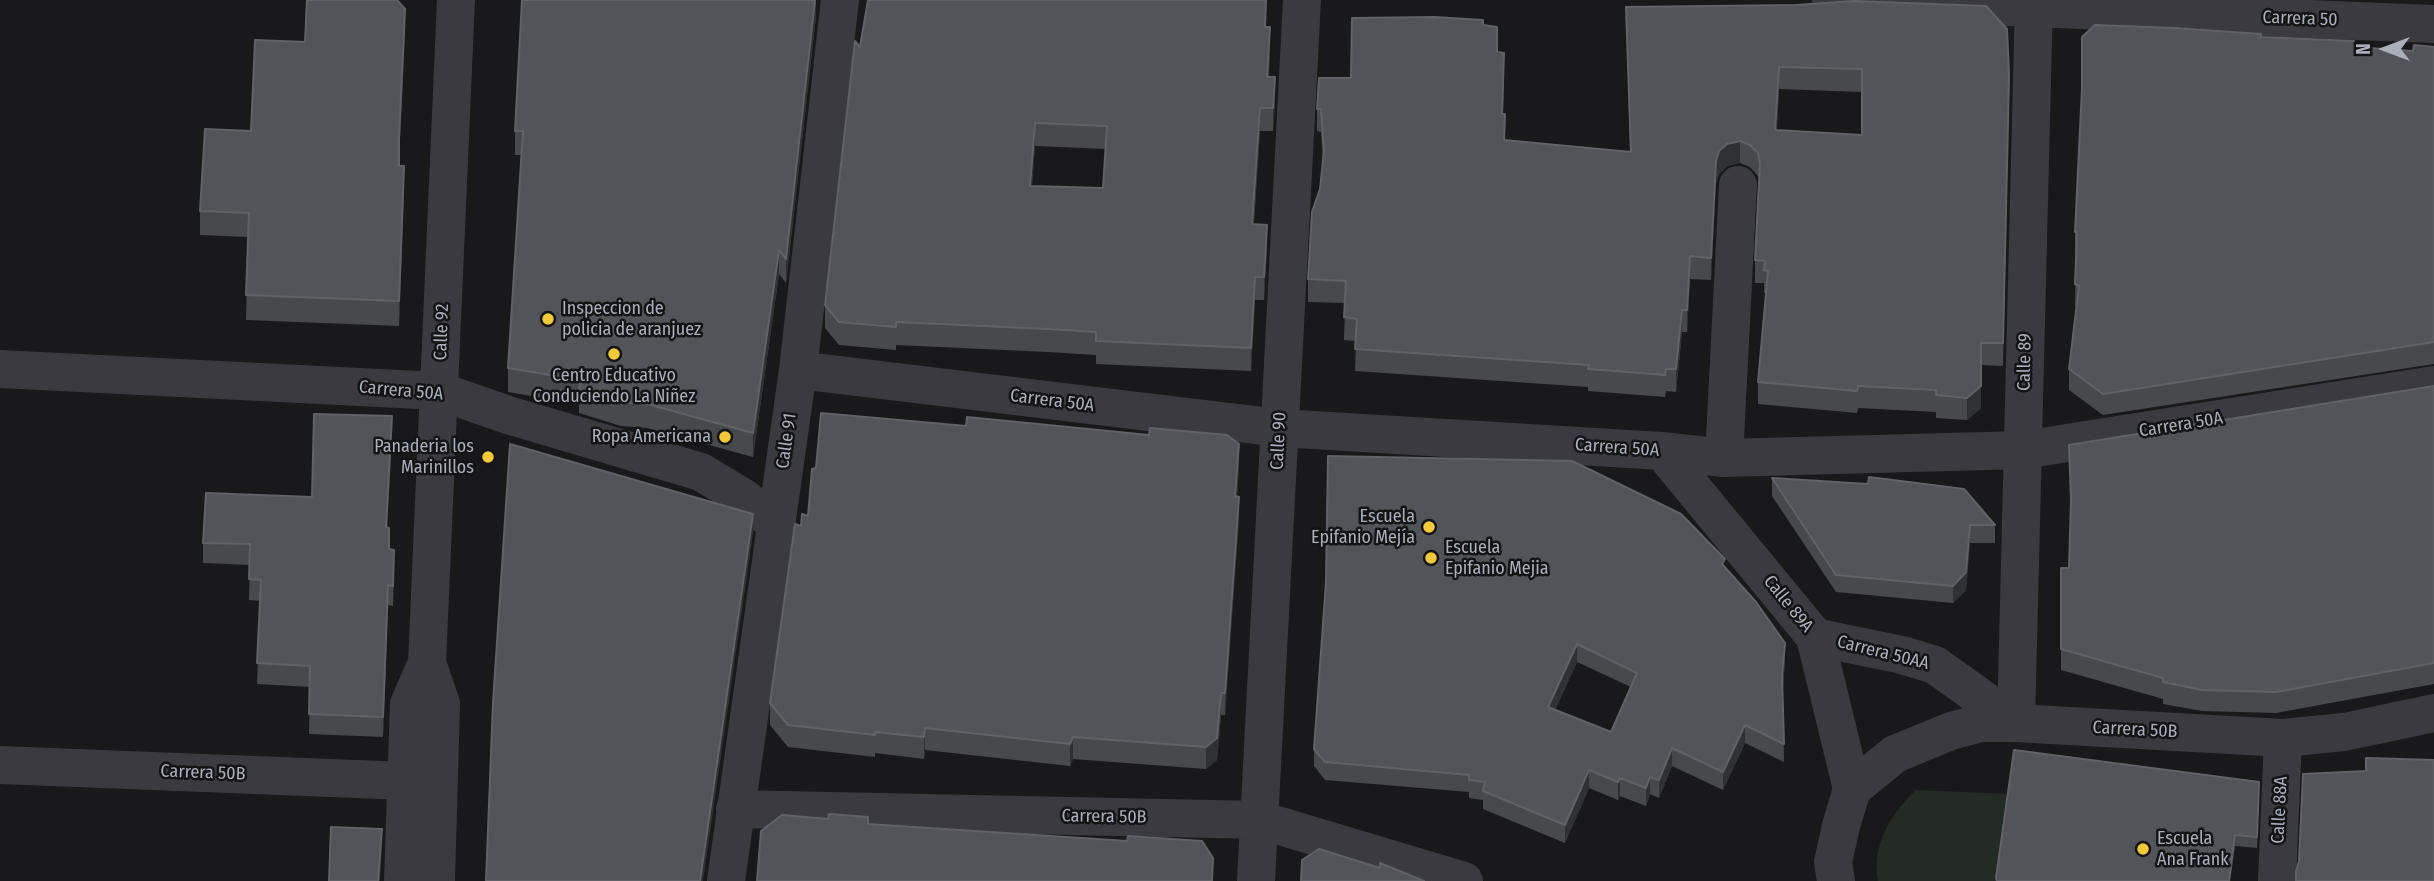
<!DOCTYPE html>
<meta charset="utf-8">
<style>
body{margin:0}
#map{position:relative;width:2434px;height:881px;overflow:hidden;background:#19191b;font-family:"Fira Sans Condensed",sans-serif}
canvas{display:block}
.north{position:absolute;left:2350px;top:14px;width:70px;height:70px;-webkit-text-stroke:5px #141416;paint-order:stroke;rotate:270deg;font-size:19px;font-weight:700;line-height:28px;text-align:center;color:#abaebb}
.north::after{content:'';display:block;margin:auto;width:24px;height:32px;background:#abaebb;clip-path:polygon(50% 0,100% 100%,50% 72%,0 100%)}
</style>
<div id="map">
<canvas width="2434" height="881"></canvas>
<div class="north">N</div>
</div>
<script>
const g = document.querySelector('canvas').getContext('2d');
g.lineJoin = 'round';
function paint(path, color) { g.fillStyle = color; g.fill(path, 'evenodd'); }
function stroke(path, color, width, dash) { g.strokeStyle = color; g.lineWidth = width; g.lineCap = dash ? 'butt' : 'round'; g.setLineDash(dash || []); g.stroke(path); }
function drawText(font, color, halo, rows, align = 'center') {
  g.font = font + ' "Fira Sans Condensed",sans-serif'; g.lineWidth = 5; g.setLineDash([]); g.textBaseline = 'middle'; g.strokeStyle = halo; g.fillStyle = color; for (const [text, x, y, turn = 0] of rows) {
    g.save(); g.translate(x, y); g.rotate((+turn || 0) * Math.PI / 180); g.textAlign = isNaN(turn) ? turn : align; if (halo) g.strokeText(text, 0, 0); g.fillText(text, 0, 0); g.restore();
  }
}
paint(new Path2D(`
 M1916,790L2009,794L1997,881H1878C1871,845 1891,814 1916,790Z`), '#232b25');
stroke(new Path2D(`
 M1831,0L2434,24
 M0,369L439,391L508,415L701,472L744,498L775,523
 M798,370L1280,428L1662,451L1724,458L2023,450L2434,385
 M1662,451L1815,637L1852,789
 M1724,458L1738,185
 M1815,637L1902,655L1935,665L2016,723
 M2016,723L2034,0
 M0,765L407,781
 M735,809L1260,820L1464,881
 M726,881L798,370L840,0
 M1256,881L1302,0
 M2277,881L2283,738`), '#3a3a40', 38);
stroke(new Path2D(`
 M427,663L441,704L436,881
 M403,881L409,704L427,663L456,0
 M1836,881L1833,862L1841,826L1852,789L1895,754L1951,731L1981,723H2016L2283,738L2344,732L2434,713`), '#3a3a40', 38);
paint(new Path2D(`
 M816,0V16L786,283L779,274L753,457L647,428L621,426L579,413V404L508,392V368L521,155H515V131Z
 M1626,7L2009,97L2003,366L1981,365V408L1967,420L1936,418V412L1858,408L1857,413L1758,404V382L1766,293H1764V283H1755V260L1759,182L1758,176L1750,167L1740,163L1727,166L1719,174L1716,183L1711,280L1690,279L1687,332H1682L1676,392L1666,391L1665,397L1588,391V387L1355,371L1356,341L1344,340L1345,303L1308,302V279L1320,189L1323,160L1321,132L1317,131V109L1351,78L1483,25L1497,52L1504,75L1503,114L1505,140L1630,152ZM1779,89L1862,92V135L1777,130Z
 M1266,27L1270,50L1269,77L1275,100L1273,131H1260L1254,224L1267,248L1264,300H1255L1251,371L1096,364V355L1048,352L896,345V350L839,345L825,328V305L860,47ZM1035,146L1106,149L1103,188L1032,186Z
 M405,34L399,159V166L404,191L399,326L246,320L248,237L200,235V211L251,131Z
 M2261,37L2354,47L2413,51L2434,47V364L2103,415L2069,390V369L2077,306H2075L2076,254H2075V232Z
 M2434,386V684L2276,713L2202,711L2163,704V699L2061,670V568H2069L2071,512L2069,445Z
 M392,437L387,527L389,549L394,571L393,606L388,605L383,737L309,734L310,687L257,684L260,601L249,600L250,565L203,563V543L312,497Z
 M1239,466L1237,497L1239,519L1225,715H1221L1217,760L1206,769L1073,759L1070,766L925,750L924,759L875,753V757L788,747L770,725V703L801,526L808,516Z
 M1772,478L1995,525V543H1970L1966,590L1953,603L1836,592L1772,496Z
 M1725,568L1785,661L1783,689L1784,762L1745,743L1723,790L1672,766L1659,798L1650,794L1646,806L1620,796L1618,800L1589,788L1565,843L1483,809V800L1469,798V792L1325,780L1314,766V749ZM1577,662L1631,687L1611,732L1555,710Z
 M2259,793L2257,848L2235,846L2230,881H1996V878Z`), '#47494d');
paint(new Path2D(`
 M815,0H816V16L786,283V259Z
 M405,9V34L399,162V138Z
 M1270,27V50L1267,100V77Z
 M1779,67V89L1775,152V130Z
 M1275,77V100L1273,131V108Z
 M1260,108V131L1252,247V224Z
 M1035,123V146L1030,209V186Z
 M1740,141V163L1727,166L1719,174L1716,183L1711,280V258L1716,161L1719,151L1727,144Z
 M404,166V191L399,326V301Z
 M1267,225V248L1264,300V277Z
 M779,250V274L753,457V433Z
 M1690,256V279L1687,332V310Z
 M1255,277V300L1251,371V348Z
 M1682,310V332L1676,392V369Z
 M1981,386V408L1967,420V398Z
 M392,416V437L386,547V527Z
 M1239,444V466L1235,518V496Z
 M1239,497V519L1225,715V693Z
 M753,514V534L703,881H700Z
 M1970,525V543L1966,590L1953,603V586Z
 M388,585V605L383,737V717Z
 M1785,643V661L1782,694V676Z
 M1577,644V662L1548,725V707Z
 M1221,693V715L1217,760L1206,769V747Z
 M1745,725V743L1723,790V772Z
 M925,728V750L924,759V737Z
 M1073,737V759L1070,766V744Z
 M1672,748V766L1659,798V780Z
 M1589,770V788L1565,843V825Z
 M1650,777V794L1646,806V788Z
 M1620,778V796L1618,800V782Z
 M382,829V846L380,881H378Z
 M2235,835V846L2230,881H2229Z`), '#303134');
const building = new Path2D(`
 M307,0H397L405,9L399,138V166H404L399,301L246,295L249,213L200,211L205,129L251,131L255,40L305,42Z
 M522,0H815L786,259L779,250L753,433L647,404L621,402L579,389L580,380L508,368L523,131H515Z
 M868,0H1266L1265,27H1270L1267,77H1275L1273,108H1260L1252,224L1267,225L1264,277H1255L1251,348L1096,341V332L1048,329L896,322V327L839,322L825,305L855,41L860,47ZM1035,123L1107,126L1103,188L1030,186Z
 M1853,1L1986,6L2007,29L2009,75L2003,343H1981V386L1967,398L1936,395V390L1858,386L1857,391L1758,382L1768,271L1764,270L1765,261L1755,260L1760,164L1758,153L1750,145L1740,141L1727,144L1719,151L1716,161L1711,258L1690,256L1687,310H1682L1676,369H1666L1665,375L1588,369L1589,365L1355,349L1357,319L1344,317L1346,281L1308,279L1312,212L1320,189L1324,150L1321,109H1317L1319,78H1351L1352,18L1434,17L1483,20V25L1497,27V52L1504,53L1502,114H1505L1504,140L1631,152L1626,7L1796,5ZM1779,67L1862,69V135L1775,130Z
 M2095,25L2174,28L2261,34V37L2354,41V47L2413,51L2414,45L2434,47V342L2103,394L2069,369L2079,286L2075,284L2077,232H2075L2082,88V37Z
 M2434,386V663L2276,692L2202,690L2163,682V678L2061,649V568H2069L2071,500L2069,445Z
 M821,413L966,426L967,417L1149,435L1150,428L1227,435L1239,444L1235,496L1239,497L1225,693H1221L1217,738L1206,747L1073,737L1070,744L925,728L924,737L875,732V735L788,725L770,703L795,524L801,526L802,514L808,516L812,469L816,468Z
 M314,414L392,416L386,527L389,528V549L394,550L393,586L388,585L383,717L309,714L310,666L257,663L261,580L249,579L250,544L203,543L206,493L312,497Z
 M510,444L753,514L700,881H486L493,703Z
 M1328,456L1572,461L1681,514L1725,559L1722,564L1756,602L1785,643L1782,676L1784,744L1745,725L1723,772L1672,748L1659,780L1650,777L1646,788L1620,778L1618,782L1589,770L1565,825L1483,791L1485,782L1469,780V775L1325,762L1314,749L1326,582ZM1577,644L1637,673L1611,732L1548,707Z
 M1869,477L1964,489L1995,525H1970L1966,572L1953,586L1836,575L1772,478L1868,484Z
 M2014,750L2259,782L2257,837L2235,835L2229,881H1997L1996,878Z
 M2366,758L2434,760V881H2296V871L2299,861L2303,774L2366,771Z
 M829,814L868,817V824L1127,841L1128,836L1202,841L1213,858L1212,881H757L761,831L782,815L828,819Z
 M331,827L382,829L378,881H329Z
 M1319,849L1380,868V863L1424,881H1301L1302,860Z`);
paint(building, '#525459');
stroke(building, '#606268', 2);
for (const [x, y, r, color] of [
 [548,319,7,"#f3c939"],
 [614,354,7,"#f3c939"],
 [725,437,7,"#f3c939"],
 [488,457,7,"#f3c939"],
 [1429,527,7,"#f3c939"],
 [1431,558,7,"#f3c939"],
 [2143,849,7,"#f3c939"]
]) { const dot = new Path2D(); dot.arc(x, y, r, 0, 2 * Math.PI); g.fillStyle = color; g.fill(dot); stroke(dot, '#141416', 2.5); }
drawText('18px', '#abaebb', '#141416', [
 ["Carrera 50",2300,19,2],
 ["Calle 92",442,332,-88],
 ["Calle 89",2025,362,-89],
 ["Carrera 50A",401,391,5],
 ["Carrera 50A",1052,401,7],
 ["Carrera 50A",2181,425,-9],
 ["Calle 91",787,441,-82],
 ["Calle 90",1279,441,-87],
 ["Carrera 50A",1617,448,4],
 ["Calle 89A",1788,604,51],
 ["Carrera 50AA",1883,653,14],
 ["Carrera 50B",2135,730,3],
 ["Carrera 50B",203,773,2],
 ["Calle 88A",2280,810,-87],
 ["Carrera 50B",1104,817,1]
]);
drawText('18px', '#abaebb', '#141416', [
 ["Inspeccion de",562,309],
 ["policia de aranjuez",562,330],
 ["Centro Educativo",614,376,"center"],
 ["Conduciendo La Niñez",614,397,"center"],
 ["Ropa Americana",711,437,"right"],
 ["Panaderia los",474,447,"right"],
 ["Marinillos",474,468,"right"],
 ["Escuela",1415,517,"right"],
 ["Epifanio Mejía",1415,538,"right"],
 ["Escuela",1445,548],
 ["Epifanio Mejia",1445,569],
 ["Escuela",2157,839],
 ["Ana Frank",2157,860]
], 'left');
</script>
